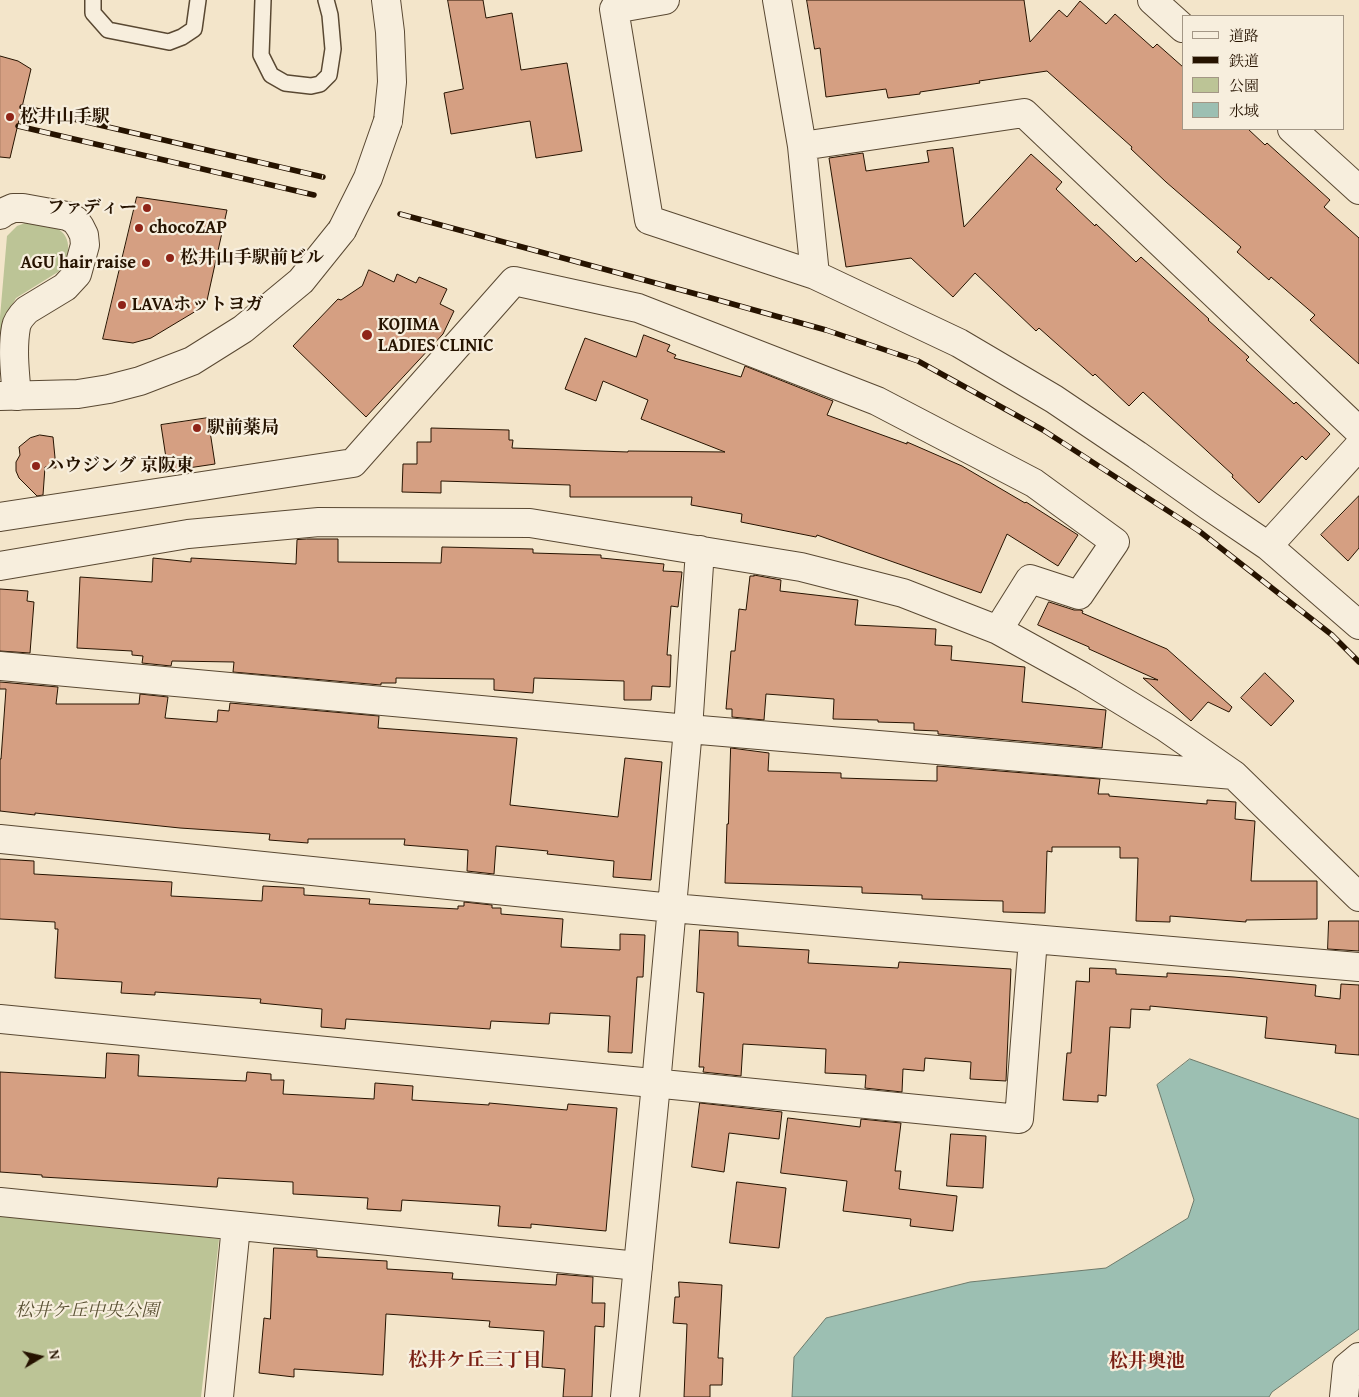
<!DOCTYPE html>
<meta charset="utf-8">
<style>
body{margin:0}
#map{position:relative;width:1359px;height:1397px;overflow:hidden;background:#f3e5ca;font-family:"Gentium Book Plus","Noto Serif JP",serif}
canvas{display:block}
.legend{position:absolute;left:1182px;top:15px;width:162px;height:115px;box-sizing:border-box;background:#f7eedd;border:1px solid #a39685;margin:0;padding:6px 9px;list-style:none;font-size:15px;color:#261300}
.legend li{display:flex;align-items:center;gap:10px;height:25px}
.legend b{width:25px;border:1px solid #a39685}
.north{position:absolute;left:15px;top:1332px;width:50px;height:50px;-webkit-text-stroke:4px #f7eedd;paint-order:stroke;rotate:81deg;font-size:14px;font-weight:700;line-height:20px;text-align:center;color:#261300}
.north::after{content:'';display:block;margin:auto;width:18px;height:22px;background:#261300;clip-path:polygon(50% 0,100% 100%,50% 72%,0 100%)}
</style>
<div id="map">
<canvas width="1359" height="1397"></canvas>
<ul class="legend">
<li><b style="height:6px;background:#f7eedd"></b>道路</li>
<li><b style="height:6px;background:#261300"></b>鉄道</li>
<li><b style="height:14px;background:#bcc496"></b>公園</li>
<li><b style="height:14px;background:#9cbfb2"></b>水域</li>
</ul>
<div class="north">N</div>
</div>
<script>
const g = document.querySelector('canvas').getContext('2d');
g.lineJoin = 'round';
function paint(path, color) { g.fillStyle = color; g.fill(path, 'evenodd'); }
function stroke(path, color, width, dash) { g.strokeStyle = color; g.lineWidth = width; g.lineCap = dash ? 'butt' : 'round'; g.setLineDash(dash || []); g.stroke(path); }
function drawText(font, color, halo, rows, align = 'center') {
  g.font = font + ' "Gentium Book Plus","Noto Serif JP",serif'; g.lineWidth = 4.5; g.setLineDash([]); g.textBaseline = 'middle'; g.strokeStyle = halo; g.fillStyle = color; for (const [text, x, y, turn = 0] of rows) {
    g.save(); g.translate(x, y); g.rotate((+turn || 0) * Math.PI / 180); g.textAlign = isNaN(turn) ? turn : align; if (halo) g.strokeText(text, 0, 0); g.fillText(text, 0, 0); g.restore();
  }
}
paint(new Path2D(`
 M28,222C37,224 47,224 56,228C74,236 70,261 58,272L16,298L8,313L3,343L0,344V317L7,236L17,226Z
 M0,1214L219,1239L201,1397H0Z`), '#bcc496');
const water = new Path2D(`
 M1190,1059L1359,1119V1329L1272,1392L1269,1397H792L794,1357L826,1318L970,1282L1106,1268L1188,1218L1194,1200L1157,1085Z`);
paint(water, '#9cbfb2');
stroke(water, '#6d7a6b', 1);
const building = new Path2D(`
 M448,0H483L486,18L512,13L521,70L567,63L582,151L536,158L530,121L451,134L444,93L463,89Z
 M807,0H1024L1030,42L1059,10L1067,17L1080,1L1106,24L1115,14L1153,48L1157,44L1183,67V129H1248L1265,145L1267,143L1330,200L1324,207L1359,238V364L1310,320L1315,315L1271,277L1269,280L1237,252L1241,247L1166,182L1131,149L1132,147L1047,71L979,81L980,83L920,92V94L888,98L886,89L826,97L820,48L815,49Z
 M0,56L18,61L31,69L10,158L0,157Z
 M953,148L964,227L1031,154L1062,182L1056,189L1095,226L1096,224L1136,262L1141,257L1209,319L1208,320L1249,357L1246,360L1294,404L1296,402L1330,434L1306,460L1302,456L1259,503L1232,477L1233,475L1143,392L1129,406L1095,374L1093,376L1039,328L1036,331L975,273L953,297L911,258L846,267L829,158L863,153L866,171L929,162L927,151Z
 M137,197L227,210L206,305L151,338L133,343L103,339Z
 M369,270L394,282L397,274L416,283L419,277L447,289L440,304L454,311L443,334L366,417L293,346L338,299L341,300L362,286Z
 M644,335L670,345L667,351L676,355L674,358L741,377L745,366L833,401L827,415L907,444V442L962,466L1025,503L1026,502L1078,535L1058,566L1007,534L981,593L817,535L816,537L741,522L742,514L691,505L692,497H570V485L441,481V493L402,492L403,464H417V442H431V428L509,430V440H513L512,448L628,452V451L725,452L641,419L648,400L603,381L596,401L565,389L585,338L636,357Z
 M208,418L215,464L168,471L161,425Z
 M40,435L53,437L56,468L45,467L43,495L37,496L19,478L16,471V462L20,455L19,447L30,438Z
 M1359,496V548L1348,561L1321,535Z
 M307,539H338V562L441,563L442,547L533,549V553L601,555V558L664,564L663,571L682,572L678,607L671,606L667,655H671L670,687L652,686L651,700H624V681L534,678L533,693L494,690V679L396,678V683H381V685L233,672L234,662L172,661L171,666L142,663L143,656L132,655V651L77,648L80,577L152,582L153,558L191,562V558L296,564L297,540Z
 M754,575L781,580L780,591L858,600L855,625L936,629L935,645L952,646L951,660L1025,667L1022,702L1106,710L1102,748L938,734V731L914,730V723L878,722V720L833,719L834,699L766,694L764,720L732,717V709H726L731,651H735L739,609L746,610L750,576H754Z
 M0,589L28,591L27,601L34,602L30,653L0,651Z
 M1049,602L1074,610H1080L1083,611L1082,613L1167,649L1232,707L1229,712L1208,702L1191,721L1143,678L1158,680L1089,649V647L1038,625Z
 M1265,673L1294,701L1271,726L1241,698Z
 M0,682L58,687L56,704H139L140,694L168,697L165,718L217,722L218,710L229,711L230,703L379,716L378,728L517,738L510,805L618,817L625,758L662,762L651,880L613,877L614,861L547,854L548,851L496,846L494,874L467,871L468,850L404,845L405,839H308V843L269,840L270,834L180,828L35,813V815L0,811V759H1L6,689H0Z
 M731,748L769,753L768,771L841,773V778L937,781V766L1100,779L1098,794H1109V796L1207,804V800L1236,802L1235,819L1255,821L1251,881H1317V919L1246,920V922L1170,916V922L1136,921L1138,858H1120V847H1052V852L1047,851L1045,913L1003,912V901L922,899V895L862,893V887L725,883L727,824H728Z
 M0,859L34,861V874L172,882L171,896L262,901L263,886L304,888V895L370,899L369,904L458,909V906H464V902L492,905V908H501V914L563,919L561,947L620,950V934L645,935L643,977H637L632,1053L608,1052L610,1016L550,1013L549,1024L491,1021L490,1029L346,1019L345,1029L321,1027L322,1009L260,1003L261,999L155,992V995L121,993L122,982L55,978L58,929H55V922L0,919Z
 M1329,921H1359V951L1328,949Z
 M700,930L738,932V946L809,950L808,963L898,968L899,962L1011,969L1006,1081L970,1079L971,1062L925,1058L924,1071L903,1069L902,1092L865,1088L866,1075L825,1073L826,1049L743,1044L741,1076L703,1072L704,1067H699L704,993L697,992Z
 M1090,968L1116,969V974L1167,977V973L1234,977L1316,985L1315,996L1340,999L1341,984L1359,985V1055L1335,1053L1336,1045L1265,1038L1267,1017L1150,1006V1010L1131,1009L1130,1028L1110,1027L1106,1096L1098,1095V1102L1063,1100L1067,1053H1071L1076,981L1089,982Z
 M107,1053L139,1055L138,1076L246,1081L247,1072L271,1074V1080H284L283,1094L374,1099L375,1083L413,1086L412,1100L489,1105V1103L567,1110L568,1104L617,1108L606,1231L531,1224V1228L498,1226L500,1206L402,1200L401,1211L367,1209L368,1198L293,1194V1182L218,1178L217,1187L42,1177V1175L0,1172V1072L105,1078Z
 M700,1103L782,1112L779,1139L729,1133L724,1172L692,1167Z
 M788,1118L860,1127L861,1119L901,1123L895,1171H901L899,1189L957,1196L953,1231L910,1226L911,1219L843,1211L847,1181L781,1173Z
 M951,1134L986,1136L983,1188L947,1186Z
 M737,1182L786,1188L779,1248L730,1243Z
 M274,1248L317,1250V1257L387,1261V1269L453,1273L452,1279L556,1285L557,1274L593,1277L592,1303H605L604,1327L595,1326L592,1397H563L565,1369L542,1367L544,1331L489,1327L490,1321L386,1314L383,1375L294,1369V1377L259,1373L264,1318L270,1319Z
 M679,1282L722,1285L718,1358H723L722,1385H710V1397H684L687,1324L673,1323L675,1297H679Z`);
paint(building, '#d59f82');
stroke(building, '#261300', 1);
const service = new Path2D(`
 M93,0V13L108,30L169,42L182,37L194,29L198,0
 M263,0L261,55L271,75L285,83L311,86L320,84L329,75L333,49L330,15L326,0`);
const minor = new Path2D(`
 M665,0L614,9L649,220L815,275L959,343L1054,399L1137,455L1209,506L1268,546L1359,625
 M777,0L802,146L815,275
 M1152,0L1183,28
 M1292,129L1359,190
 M802,146L1024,113L1359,431
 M0,215L4,212L13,208H23L67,216L75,220L80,227L84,235L85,245L77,274L65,287L27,310C22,315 17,321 16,327C12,349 15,374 17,396
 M0,517L353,463L514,281L638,308L877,401L1034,483L1115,542L1079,595L1030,579L998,630
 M1268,546L1359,446
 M0,566L188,534L319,522L530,523L801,567L903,593L998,630L1083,677L1165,727L1234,775L1359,897
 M0,666L688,729L1234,775
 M0,839L672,908L1359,967
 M0,1019L1019,1119L1033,939
 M656,1084L688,729L700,550
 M0,1202L638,1266
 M219,1397L236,1226
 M1344,1397L1347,1367L1359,1357`);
const tertiary = new Path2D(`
 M386,0L390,32L392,82L388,121
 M0,396L78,394L109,389L140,381L192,361L243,329L301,281L342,230
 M625,1397L656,1084`);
stroke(service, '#594832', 18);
stroke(minor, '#594832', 30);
stroke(tertiary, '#594832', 30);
stroke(service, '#f7eedd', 15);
stroke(minor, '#f7eedd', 28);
stroke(tertiary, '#f7eedd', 28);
const rail = new Path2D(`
 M22,107L323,177
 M18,126L314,195
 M400,214L711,298L826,330L918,361L1043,430L1199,531L1332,635L1359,662`);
stroke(rail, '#261300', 5.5);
stroke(rail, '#f7eedd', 4, [11]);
const tertiaryBridge = new Path2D(`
 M342,230L368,178L388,121`);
stroke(tertiaryBridge, '#594832', 30, []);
stroke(tertiaryBridge, '#f7eedd', 28);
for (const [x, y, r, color] of [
 [10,117,5,"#8f2418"],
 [147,208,5,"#8f2418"],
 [139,228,5,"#8f2418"],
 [170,258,5,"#8f2418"],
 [146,263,5,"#8f2418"],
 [122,305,5,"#8f2418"],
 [367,335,6,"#8f2418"],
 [197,428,5,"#8f2418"],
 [36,466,5,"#8f2418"]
]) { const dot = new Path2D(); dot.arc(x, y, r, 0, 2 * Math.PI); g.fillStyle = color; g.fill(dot); stroke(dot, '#f7eedd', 2); }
drawText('bold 18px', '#261300', '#f7eedd', [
 ["松井山手駅",20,117],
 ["ファディー",137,208,"right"],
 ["chocoZAP",149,228],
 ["松井山手駅前ビル",180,258],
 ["AGU hair raise",136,263,"right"],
 ["LAVAホットヨガ",132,305],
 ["KOJIMA",378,325],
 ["LADIES CLINIC",378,346],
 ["駅前薬局",207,428],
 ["ハウジング 京阪東",46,466]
], 'left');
drawText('italic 18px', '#5a5134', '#f7eedd', [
 ["松井ケ丘中央公園",87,1311]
]);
drawText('bold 19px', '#7a1f14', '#f7eedd', [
 ["松井ケ丘三丁目",475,1361],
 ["松井奥池",1147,1362]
]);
</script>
